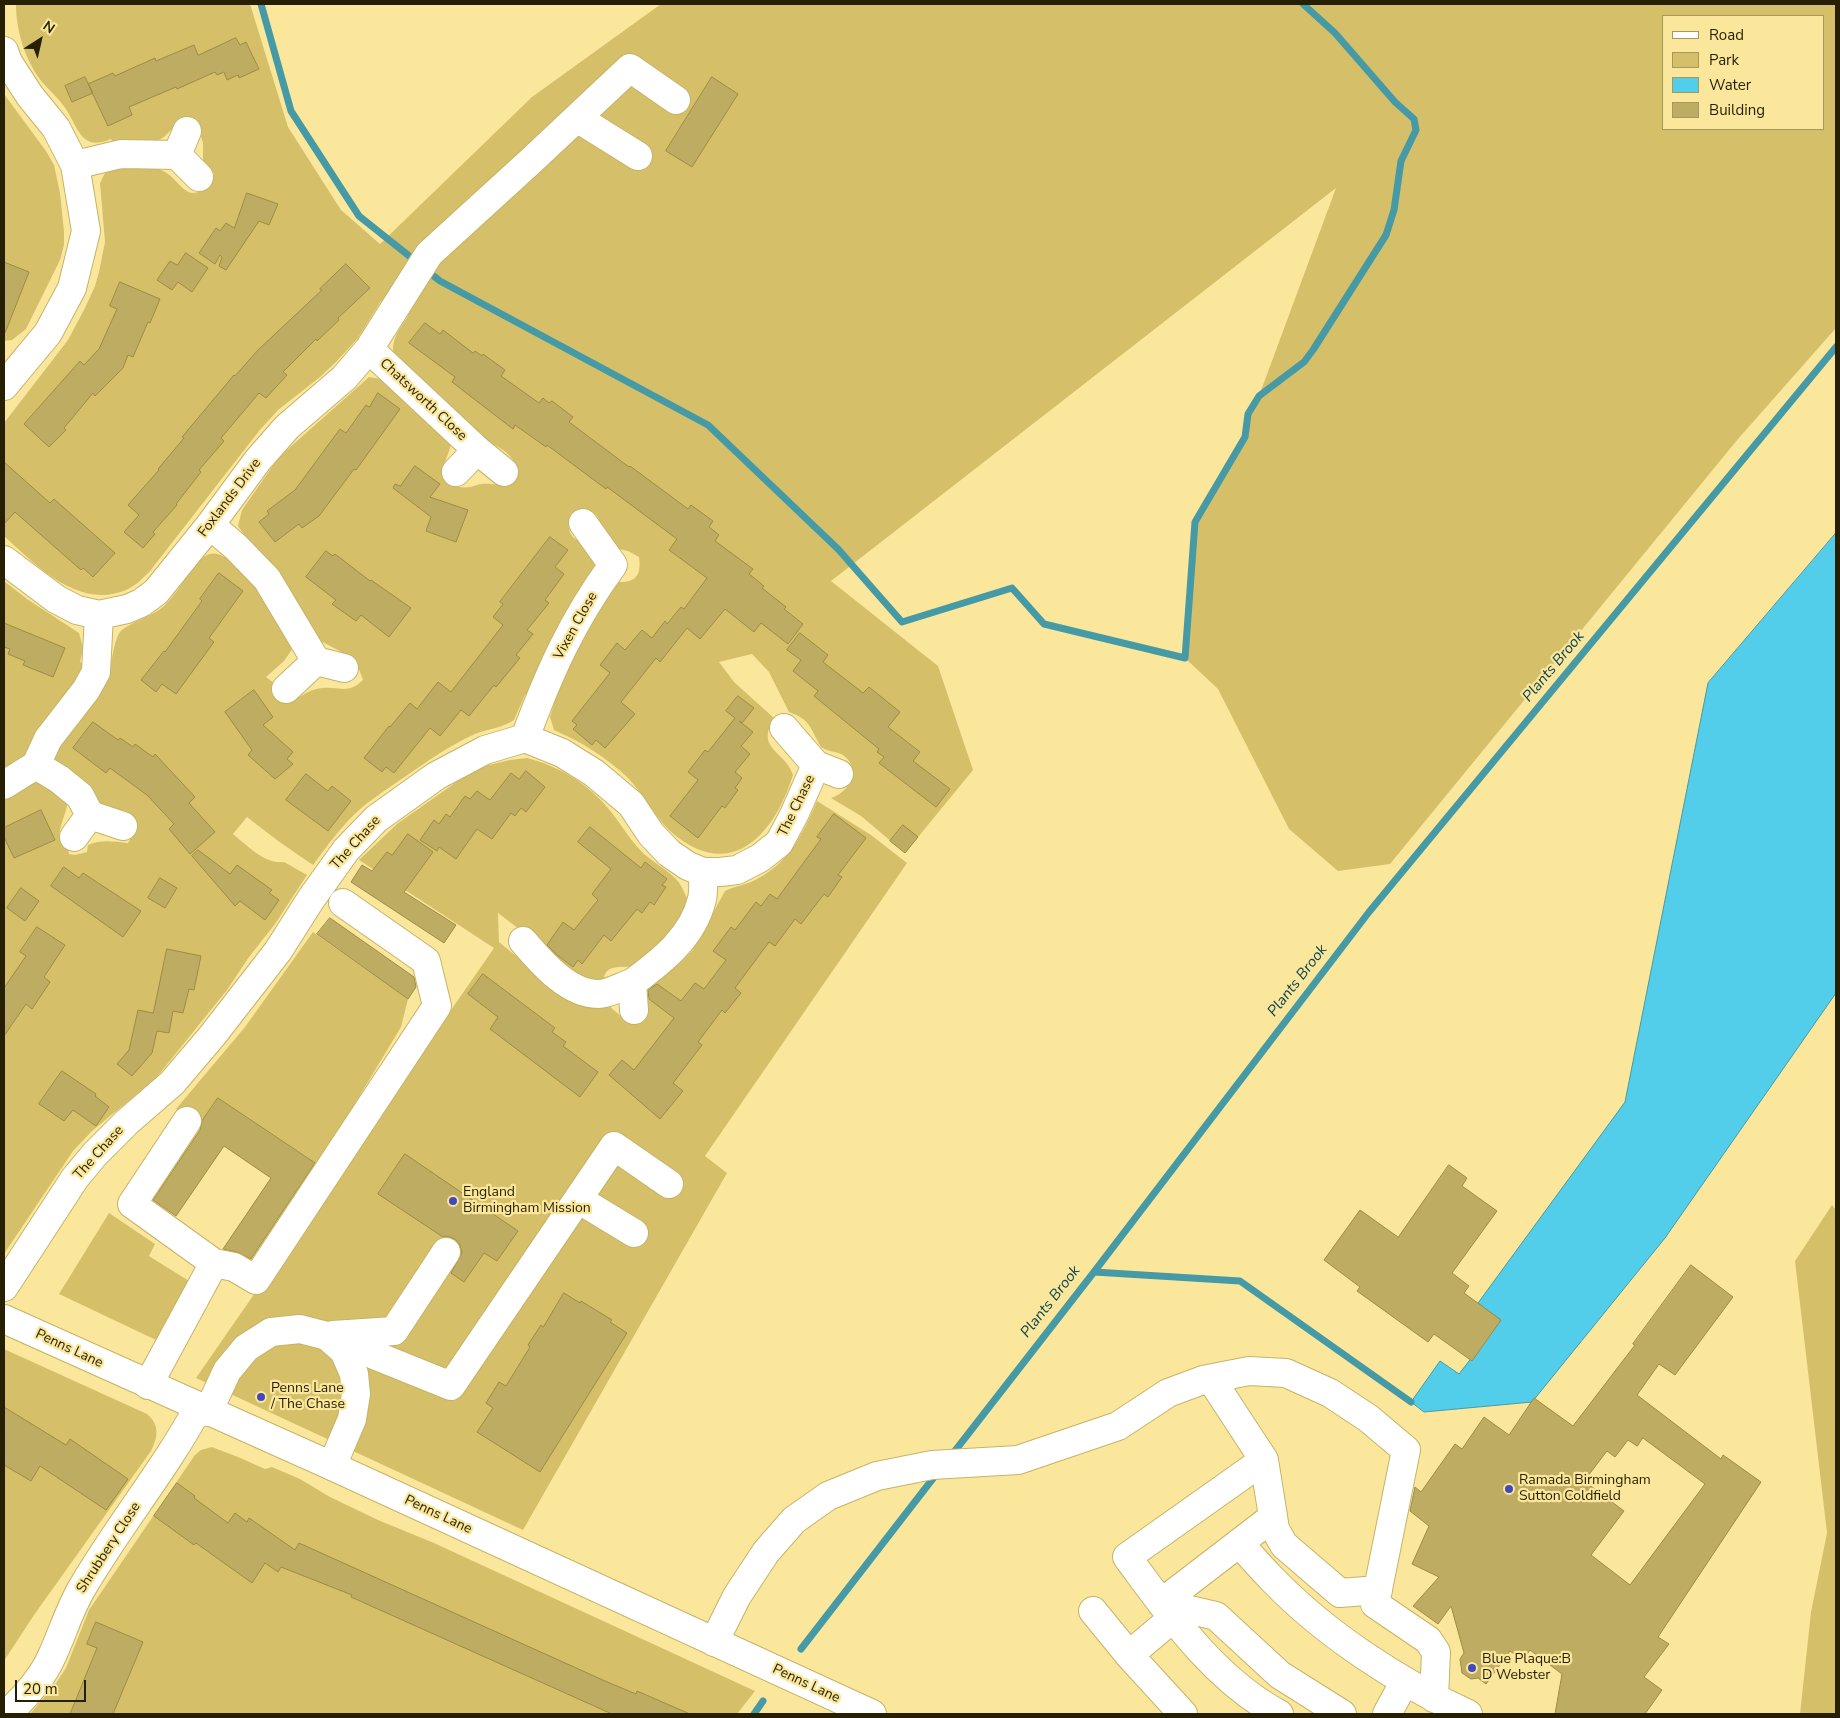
<!DOCTYPE html>
<style>
body{margin:0}
#map{position:relative;width:1840px;height:1718px;overflow:hidden;background:#fae79c;font-family:"Nunito Sans",sans-serif}
canvas{display:block}
.frame{position:absolute;inset:0;border:5px solid #261f01;pointer-events:none}
.legend{position:absolute;left:1662px;top:15px;width:162px;height:115px;box-sizing:border-box;background:#fae79c;border:1px solid #a5975e;margin:0;padding:6px 9px;list-style:none;font-size:15px;color:#261f01}
.legend li{display:flex;align-items:center;gap:10px;height:25px}
.legend b{width:25px;border:1px solid #a5975e}
.north{position:absolute;left:15px;top:15px;width:50px;height:50px;-webkit-text-stroke:4px #fae79c;paint-order:stroke;rotate:35deg;font-size:14px;font-weight:700;line-height:20px;text-align:center;color:#261f01}
.north::after{content:'';display:block;margin:auto;width:18px;height:22px;background:#261f01;clip-path:polygon(50% 0,100% 100%,50% 72%,0 100%)}
.scale{position:absolute;left:15px;top:1680px;width:71px;height:22px;box-sizing:border-box;border:2px solid #261f01;border-top:0;padding-left:6px;font-size:15px;line-height:18px;white-space:nowrap;color:#261f01;-webkit-text-stroke:4px #fae79c;paint-order:stroke}
</style>
<div id="map">
<canvas width="1840" height="1718"></canvas>
<div class="frame"></div>
<ul class="legend">
<li><b style="height:6px;background:#fff"></b>Road</li>
<li><b style="height:14px;background:#d5c069"></b>Park</li>
<li><b style="height:14px;background:#52ceeb"></b>Water</li>
<li><b style="height:14px;background:#beac62"></b>Building</li>
</ul>
<div class="north">N</div>
<div class="scale">20 m</div>
</div>
<script>
const g = document.querySelector('canvas').getContext('2d');
g.lineJoin = 'round';
function paint(path, color) { g.fillStyle = color; g.fill(path, 'evenodd'); }
function stroke(path, color, width, dash) { g.strokeStyle = color; g.lineWidth = width; g.lineCap = dash ? 'butt' : 'round'; g.setLineDash(dash || []); g.stroke(path); }
function drawText(font, color, halo, rows, align = 'center') {
  g.font = font + ' "Nunito Sans",sans-serif'; g.lineWidth = 4.5; g.setLineDash([]); g.textBaseline = 'middle'; g.strokeStyle = halo; g.fillStyle = color; for (const [text, x, y, turn = 0] of rows) {
    g.save(); g.translate(x, y); g.rotate((+turn || 0) * Math.PI / 180); g.textAlign = isNaN(turn) ? turn : align; if (halo) g.strokeText(text, 0, 0); g.fillText(text, 0, 0); g.restore();
  }
}
paint(new Path2D(`
 M16,4H250L288,127L341,210L380,244L532,97L661,4H1836V328L1738,439L1390,864L1338,871L1289,829L1218,689L1185,658L1195,522L1245,437L1248,414L1259,396L1336,188L831,581L938,666L973,770L905,853L861,816L831,798C850,792 862,769 843,755C836,751 828,752 821,747C810,728 811,720 789,712L769,672L752,654L719,662L734,682L774,718C755,750 785,750 793,775C774,836 730,884 670,831C653,815 643,793 627,777C606,757 581,742 554,730L550,717L554,704L549,699L591,624L593,617L614,582C633,583 642,579 639,557L628,551L615,548C611,541 605,535 602,528C599,523 600,518 595,514C581,502 561,520 572,536C576,541 580,540 585,544C589,547 593,554 597,559L596,570L529,692L525,695L514,720C502,728 488,729 475,734C448,746 424,764 400,780C386,790 370,800 357,812C340,828 327,846 313,865L278,841L247,817L233,834C247,845 265,865 284,862L307,875L275,924L249,957L227,990L156,1078L92,1131L73,1151L4,1254V793C22,785 33,777 52,788C60,793 63,797 67,805C66,814 58,829 60,836C63,844 68,845 69,854L75,855L87,852L88,845C102,839 114,842 128,843C132,836 139,827 134,818C130,808 116,811 107,807C98,803 60,774 56,766C54,763 53,758 52,755L109,672C112,662 114,640 120,632C128,623 151,617 163,607C178,594 191,566 205,556C213,551 219,554 227,558L230,555L257,584L293,648L284,661L266,677L274,683V686L283,701L290,703C301,696 310,689 322,688C341,686 347,695 363,680L357,664L351,657L315,638L241,543L245,536L238,526L242,510L279,457L369,377L381,379L451,442C450,452 445,458 444,468C443,484 457,489 471,487C475,486 478,484 482,484C488,483 494,485 501,484L515,469L516,464C504,446 495,447 480,436C456,419 434,397 411,379L415,373L393,351C392,338 401,327 408,316L381,301L358,338L336,362L320,377L278,410L259,431L150,571C143,578 136,586 126,590C78,610 36,565 4,536V423L68,340L85,308L95,286L99,272L105,242L100,183L107,169C124,168 145,162 161,170C173,175 177,184 185,190C197,199 211,185 214,174L203,161V143L199,130L178,123L164,137L155,142L114,144L111,139C79,153 78,124 63,105C57,97 49,90 42,82C25,60 16,31 16,4ZM1664,16H1824V129H1664Z
 M4,94L46,151L54,165L60,193L64,231V245L60,260L26,329L12,340L4,341Z
 M4,581L27,599L79,633L83,648L80,662L85,665L83,673L27,757L4,775Z
 M527,758C556,765 587,783 607,807C620,822 629,839 643,853C653,862 666,869 676,879C684,887 684,896 691,904L671,937L636,966C618,969 603,961 603,987L575,980L535,941L498,913L499,942C529,967 557,988 592,1008L607,1004L624,1019L646,1007L653,981L671,968L678,965L692,951L725,891C735,886 747,885 757,879C789,863 804,832 817,801L871,835L907,863L705,1156L727,1173L523,1530L196,1378L494,948L359,860L397,824L462,778L485,766L510,760Z
 M313,932L408,999L401,1027L318,1165L218,1098L198,1128L176,1109L245,1027Z
 M1832,1205L1836,1210V1714H1800L1811,1612L1827,1533L1795,1261Z
 M109,1213L155,1244L149,1256L189,1281L156,1340L59,1294Z
 M4,1349L147,1414C160,1425 158,1437 151,1451L34,1615L4,1661Z
 M212,1447L238,1457L265,1469L272,1467L300,1479L330,1497L378,1520L434,1543L755,1691L737,1714H30L56,1683L66,1668L89,1610L195,1455L201,1450Z`), '#d5c069');
const water = new Path2D(`
 M1836,533V993L1665,1238L1532,1402L1424,1412L1411,1402L1440,1361L1459,1374L1501,1320L1478,1303L1625,1102L1708,683Z`);
paint(water, '#52ceeb');
stroke(water, '#459aa5', 1);
stroke(new Path2D(`
 M261,4L291,111L359,216L418,263
 M426,270L440,281L708,425L838,549L902,622L1012,588L1044,624L1185,658L1195,522L1245,437L1248,414L1259,396L1304,362L1313,350L1386,235L1394,210L1401,161L1416,130L1414,119L1395,102L1335,33L1303,4
 M1094,1272L1240,1281L1411,1402
 M951,1456L1094,1272L1369,912L1836,347
 M801,1649L938,1472
 M754,1714L763,1701`), '#459aa5', 7);
const building = new Path2D(`
 M236,38L240,45L246,42L259,69L239,78L238,75L227,80L224,72L217,75L215,72L177,89L176,87L129,107L132,115L108,126L88,84L113,73L115,76L155,58L156,61L194,45L198,55Z
 M85,77L93,93L72,102L65,86Z
 M712,77L738,94L692,167L666,151Z
 M247,193L278,204L269,225L259,221L226,270L219,266L222,257L220,255L215,264L199,253L216,228L220,231L226,223L234,228Z
 M186,253L208,268L192,292L178,282L172,290L157,280L170,261L177,265Z
 M4,262L29,272L5,333H4Z
 M346,264L370,288L338,318L339,320L317,341L316,339L283,372L287,375L266,398L259,393L221,438L224,441L199,470L201,472L176,504L177,505L153,532L155,534L143,548L124,532L139,515L128,505L159,470L158,469L184,438L182,437L234,375L235,376L258,350L322,290L320,289Z
 M120,282L160,299L150,323L148,322L133,357L128,355L123,368L95,396L93,393L64,428L66,430L49,447L24,424L80,361L84,365L99,349L117,309L110,306Z
 M425,323L440,334L443,330L473,353L475,351L482,356L483,354L505,370L501,376L539,403L543,398L549,403L552,401L573,417L569,422L629,467L630,466L688,509L691,505L713,521L709,527L719,535L715,541L753,569L749,574L764,586L762,588L786,607L784,609L803,624L788,644L761,623L754,632L725,609L700,639L687,628L660,662L656,658L621,702L635,714L605,748L596,740L592,745L573,729L577,725L572,721L610,673L600,665L617,643L625,650L642,630L652,638L665,621L667,624L681,607L684,609L707,578L669,550L677,539L607,487L606,489L547,445L546,447L515,425L513,429L452,382L455,377L409,343Z
 M378,393L400,409L356,470L354,469L319,516L302,528L299,524L275,542L259,522L269,514L267,511L295,490L340,429L346,433L366,405L369,407Z
 M4,462L50,503L54,499L115,553L93,577L83,568L81,570L15,512L4,524Z
 M415,466L440,484L430,497L468,510L456,542L426,531L431,517L393,488L395,484L400,486Z
 M550,537L568,550L555,567L564,574L545,600L549,603L527,630L533,634L516,655L520,658L496,687L494,685L469,716L461,710L440,736L430,728L394,773L386,767L382,772L364,758L389,726L390,727L410,703L417,709L438,682L451,692L503,625L493,617L503,604L500,602Z
 M326,551L333,556L335,554L370,581L371,580L411,608L389,637L361,615L356,621L332,604L336,600L306,577Z
 M219,573L243,591L209,638L214,642L176,694L162,684L156,692L141,680L164,651L165,652L202,601L200,599Z
 M4,623L65,648L53,677L23,665L25,661L8,654L10,649L4,647Z
 M800,633L828,655L823,662L863,693L869,687L900,712L888,727L920,752L913,761L950,789L936,807L879,763L884,757L877,752L879,749L814,696L818,691L793,671L801,660L787,650Z
 M254,690L273,717L263,725L293,752L287,759L293,764L275,779L248,755L252,750L225,712Z
 M738,696L754,708L742,723L739,721L753,732L741,746L750,754L735,772L742,778L735,788L738,790L725,808L722,806L698,838L670,816L698,780L688,772L705,750L708,752L735,718L726,711Z
 M93,722L118,740L120,738L133,747L135,744L153,757L155,754L195,797L189,803L215,832L190,854L169,829L174,824L147,795L110,768L106,773L73,748Z
 M526,771L545,787L526,812L521,808L515,816L511,813L492,839L477,829L456,859L439,847L437,851L420,840L434,820L439,824L446,814L450,817L465,796L470,799L477,791L490,800L511,773L519,779Z
 M306,774L328,791L332,786L351,801L328,831L286,800Z
 M41,810L55,840L14,858L4,837V828Z
 M834,814L866,838L838,875L842,877L828,897L824,894L801,924L795,919L775,946L769,942L735,988L741,993L725,1013L722,1010L698,1042L702,1045L673,1083L683,1091L660,1119L609,1075L622,1060L634,1070L674,1018L649,999L648,990L657,984L681,1001L695,983L704,989L726,960L713,951L731,927L735,930L756,902L761,906L770,894L777,899L821,839L817,837Z
 M903,825L918,837L905,853L890,841Z
 M590,827L641,868L645,862L667,879L662,885L666,887L654,905L650,902L642,913L637,909L611,941L604,935L582,964L578,960L573,967L557,955L547,945L563,922L574,930L598,900L592,894L611,869L578,842Z
 M408,834L433,852L404,892L456,925L444,943L351,882L362,865L372,871L387,852L392,855Z
 M198,850L230,874L237,865L272,890L269,893L279,900L265,920L240,901L235,906L192,856Z
 M64,867L79,878L83,873L141,911L123,937L51,886Z
 M160,878L177,888L165,908L148,898Z
 M21,888L39,901L25,921L7,908Z
 M330,918L414,977L416,987L408,999L317,934Z
 M37,927L65,945L44,977L50,982L32,1009L26,1004L4,1036V988L26,956L20,952Z
 M167,949L201,956L194,990L189,989L183,1013L173,1011L169,1033L157,1031L152,1053L132,1076L117,1064L129,1050L138,1010L153,1013Z
 M483,974L555,1028L552,1032L566,1042L563,1046L598,1072L580,1097L490,1029L498,1017L468,994Z
 M62,1071L96,1094L95,1096L109,1107L96,1126L73,1110L64,1121L39,1104Z
 M218,1098L315,1163L251,1259L237,1252L223,1249L271,1178L224,1146L176,1216L153,1200L200,1130L202,1121Z
 M405,1154L518,1231L497,1261L484,1253L464,1282L451,1273L462,1253L460,1245L455,1239L447,1236L443,1237L378,1194Z
 M1449,1165L1467,1178L1462,1186L1497,1211L1452,1273L1469,1286L1464,1293L1501,1320L1472,1361L1434,1334L1428,1342L1357,1291L1360,1287L1324,1260L1360,1210L1398,1237Z
 M1691,1265L1733,1297L1675,1375L1659,1364L1637,1395L1721,1459L1723,1455L1761,1482L1658,1637L1669,1644L1644,1677L1662,1690L1645,1714H1555L1562,1674L1530,1650L1523,1660L1510,1651L1486,1684L1478,1678L1471,1679L1462,1673L1460,1659L1464,1653L1451,1606L1438,1624L1413,1606L1439,1577L1412,1564L1429,1526L1410,1511L1415,1487L1421,1492L1455,1444L1462,1449L1484,1417L1509,1435L1534,1398L1573,1426L1635,1345L1633,1344ZM1643,1438L1705,1484L1630,1585L1591,1555L1624,1511L1584,1481L1607,1451L1615,1457L1628,1440L1637,1446Z
 M564,1293L580,1303L581,1301L612,1320L610,1322L627,1333L540,1472L477,1432L493,1408L486,1403L499,1382L506,1386L530,1347L528,1345L541,1325L543,1327Z
 M4,1407L66,1445L70,1439L128,1479L106,1510L40,1466L31,1481L4,1465Z
 M177,1483L195,1496L194,1498L228,1523L235,1513L247,1522L249,1518L295,1550L299,1543L605,1681L636,1694L637,1691L690,1714H612L351,1597L352,1595L281,1567L278,1572L265,1563L252,1583L196,1543L194,1545L154,1516Z
 M96,1622L143,1642L113,1714H70L97,1648L87,1644Z`);
paint(building, '#beac62');
stroke(building, '#9e8c42', 1);
const minor = new Path2D(`
 M4,51L8,62L30,96L56,128L75,165L86,231L72,288L48,333L4,386
 M577,118L638,156
 M177,155L187,131
 M75,165L121,154L177,155L199,177
 M369,349L477,450
 M456,472L477,450L504,472
 M210,525L236,547L267,579L316,661
 M4,560L56,599L77,610L99,615L127,609L141,603L156,592L210,525L258,460L287,427L344,378L369,349L429,254L532,160L630,68L676,100
 M286,689L316,661L344,668
 M784,728L816,765L839,774
 M525,738C549,673 572,621 613,565L583,523
 M4,785L36,765
 M90,815L123,826
 M74,837L90,815L80,796L59,779L36,765L48,739L86,690L96,672L99,615
 M523,941C541,962 568,994 598,994C609,994 622,986 632,983
 M634,1010L632,983C662,961 693,937 702,899C704,890 703,880 703,872
 M187,1121L132,1204L214,1263
 M578,1199L634,1233
 M4,1287L75,1178L95,1154L127,1122L172,1083L212,1036L278,951L311,899L346,850L376,819L436,776L485,750L525,738L562,753L594,773L631,804L651,834L669,853L688,866L703,872H720L737,870L760,858L779,843L794,815L816,765
 M333,1335L394,1331L446,1252
 M327,1336L451,1386L614,1146L669,1184
 M1211,1379L1264,1460L1127,1557C1170,1615 1214,1679 1279,1714
 M148,1385L214,1263L234,1267L256,1280L437,1006L426,961L343,903
 M208,1412L227,1371L246,1348L271,1332L300,1329L327,1336L344,1351L354,1374L356,1394L352,1419L332,1466
 M1264,1460L1275,1529L1284,1545L1340,1593L1378,1590
 M1273,1517L1161,1603L1216,1616L1280,1675L1342,1714
 M1239,1543C1250,1555 1261,1568 1273,1580C1325,1634 1400,1683 1468,1714
 M1093,1611L1129,1655L1183,1714
 M714,1642L737,1596L766,1552L794,1520L828,1496L877,1476L932,1465L1018,1460L1118,1426L1168,1393L1203,1380L1249,1371L1286,1373L1330,1393L1368,1418L1406,1450L1375,1604L1428,1640L1436,1652L1434,1698
 M1129,1655L1173,1618
 M7,1714C24,1698 41,1680 51,1658C62,1635 69,1610 82,1588C118,1526 164,1471 198,1408
 M1387,1714L1405,1681`);
const major = new Path2D(`
 M4,1319L332,1466L872,1714`);
stroke(minor, '#c6b369', 30);
stroke(major, '#c6b369', 30);
stroke(minor, '#fff', 28);
stroke(major, '#fff', 28);
for (const [x, y, r, color] of [
 [453,1201,5,"#4548bd"],
 [261,1397,5,"#4548bd"],
 [1509,1489,5,"#4548bd"],
 [1472,1668,5,"#4548bd"]
]) { const dot = new Path2D(); dot.arc(x, y, r, 0, 2 * Math.PI); g.fillStyle = color; g.fill(dot); stroke(dot, '#fae79c', 2); }
drawText('14px', '#261f01', '#fae79c', [
 ["Chatsworth Close",423,400,43],
 ["Foxlands Drive",230,498,-53],
 ["Vixen Close",576,626,-61],
 ["The Chase",797,806,-64],
 ["The Chase",356,843,-48],
 ["The Chase",99,1153,-48],
 ["Penns Lane",69,1349,25],
 ["Penns Lane",438,1515,25],
 ["Shrubbery Close",109,1548,-57],
 ["Penns Lane",806,1684,25]
]);
drawText('14px', '#261f01', '#fae79c', [
 ["England",463,1193],
 ["Birmingham Mission",463,1209],
 ["Penns Lane",271,1389],
 ["/ The Chase",271,1405],
 ["Ramada Birmingham",1519,1481],
 ["Sutton Coldfield",1519,1497],
 ["Blue Plaque:B",1482,1660],
 ["D Webster",1482,1676]
], 'left');
drawText('italic 15px', '#0a434f', '#fae79c', [
 ["Plants Brook",1554,667,-50],
 ["Plants Brook",1298,981,-52],
 ["Plants Brook",1051,1302,-52]
]);
</script>
